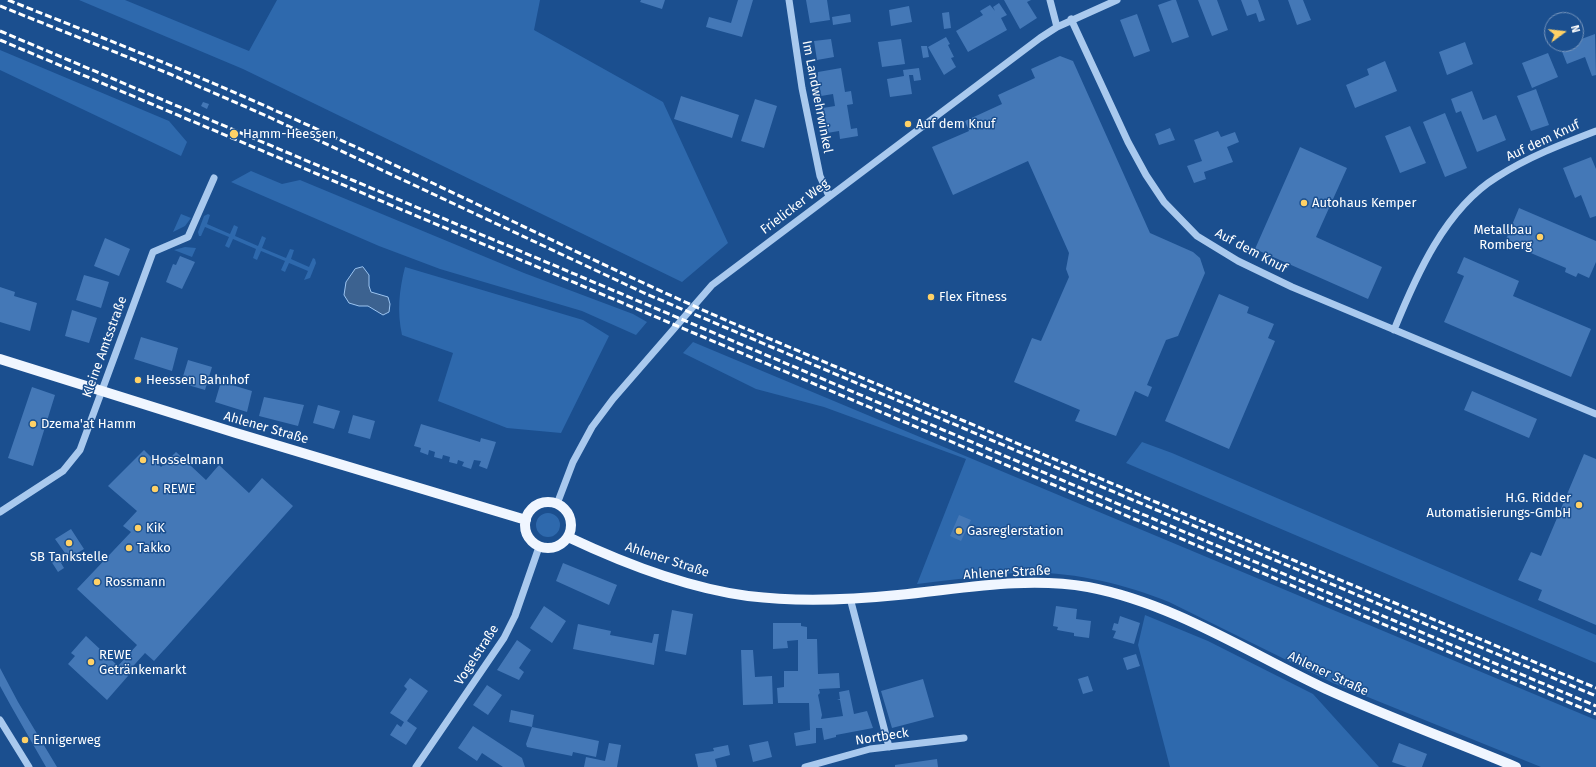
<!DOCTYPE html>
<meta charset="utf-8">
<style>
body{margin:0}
#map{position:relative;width:1596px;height:767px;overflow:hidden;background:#1b4f8f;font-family:"Fira Sans",sans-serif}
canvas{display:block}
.north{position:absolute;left:1544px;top:12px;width:40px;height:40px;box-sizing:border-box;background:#1b4f8f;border:1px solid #7695bc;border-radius:50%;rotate:75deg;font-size:11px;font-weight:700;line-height:16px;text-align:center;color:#fff}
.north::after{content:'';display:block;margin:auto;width:14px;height:18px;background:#ffd166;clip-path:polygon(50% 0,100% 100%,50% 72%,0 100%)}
</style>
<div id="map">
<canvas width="1596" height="767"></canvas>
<div class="north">N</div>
</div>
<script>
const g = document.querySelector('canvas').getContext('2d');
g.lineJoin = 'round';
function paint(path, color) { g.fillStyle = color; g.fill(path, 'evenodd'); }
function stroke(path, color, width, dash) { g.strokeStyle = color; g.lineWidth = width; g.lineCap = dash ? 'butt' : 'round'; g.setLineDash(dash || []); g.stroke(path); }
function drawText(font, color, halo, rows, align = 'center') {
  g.font = font + ' "Fira Sans",sans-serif'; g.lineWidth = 3; g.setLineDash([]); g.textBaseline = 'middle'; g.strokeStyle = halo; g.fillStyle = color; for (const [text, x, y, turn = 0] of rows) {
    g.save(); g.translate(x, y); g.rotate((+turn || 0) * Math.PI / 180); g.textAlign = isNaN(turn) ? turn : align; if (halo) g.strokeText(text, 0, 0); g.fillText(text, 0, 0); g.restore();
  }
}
paint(new Path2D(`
 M79,0H125L249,51L277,0H540L534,30L663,102L728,243L682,282L243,69Z
 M0,50L169,121L187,142L181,156L0,70Z
 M251,171L282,184L300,180L524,273L633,314L647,322L636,335L582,311L440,269L379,246L231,182Z
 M181,214L191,218L185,226L173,232Z
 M208,214L210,215L207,224L230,234L234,225L238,227L235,236L258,246L262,236L266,238L262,248L286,258L290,249L294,250L291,259L309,267L313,258L315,259L316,263L310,278L304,280L308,271L289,263L285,272L281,270L285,261L261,251L257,260L253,258L256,249L233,239L229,248L225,246L229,237L205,227L201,236H199L198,232L204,216Z
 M185,247L196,248L192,257L174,250Z
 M405,267L583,320L609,336L561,433L507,428L438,401L453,353L402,335C397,311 399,291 405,267Z
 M693,342L1596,720V767H1541L1333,683L1169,602C1121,583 1067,570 1014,573C982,576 949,580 917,584L966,459L824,407L756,389L683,353Z
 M1142,442L1172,453L1596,635V663L1126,463Z
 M536 525a12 12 0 1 1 24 0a12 12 0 1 1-24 0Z
 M1145,615L1208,641L1313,694L1379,767H1170L1138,645Z`), '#2e69ad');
const water = new Path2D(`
 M363,267L369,275V286L371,292L388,297L390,304L389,312L383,315L368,306H359L349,303L344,295L346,282L355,269Z`);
paint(water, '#3c6290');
stroke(water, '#9cc4f0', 1);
paint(new Path2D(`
 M641,0H665L662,9L640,2Z
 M738,0H753L742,37L706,27L709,17L731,23Z
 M806,0H827L830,20L810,23Z
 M1004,0H1031L1027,2L1037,18L1020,29Z
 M1172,0H1176L1189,37L1172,43L1158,5Z
 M1198,0H1217L1228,30L1212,36Z
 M1241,0H1258L1265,20L1259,22L1256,13L1247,16Z
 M1288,0H1303L1311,20L1297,25Z
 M999,3L1007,15L1001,18L1007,30L968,52L956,31L983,15L980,11L990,5L995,11L993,7Z
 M909,6L912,22L891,26L889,10Z
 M949,12L951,28L944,29L942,13Z
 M850,14L851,22L833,25L832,17Z
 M1137,14L1150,51L1134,57L1120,20Z
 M1562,14L1564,20H1552V27L1549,19Z
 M1595,34L1596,75L1592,76L1585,57L1567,64L1559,44H1576V41Z
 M946,37L950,44L948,45L954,57L951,58L956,67L944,75L928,47Z
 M831,39L834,57L817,60L814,41Z
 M901,39L905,64L882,67L878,42Z
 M1465,42L1473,64L1447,75L1439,52Z
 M921,46H927L929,57L923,58Z
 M1548,53L1558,77L1532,88L1522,63Z
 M1060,56L1073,61L1150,233L1193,252L1200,258L1205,273L1178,336L1166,340L1147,385L1152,387L1148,397L1135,391L1116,436L1075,421L1080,410L1014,382L1032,338L1041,341L1069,277L1066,269L1069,253L1028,161L953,195L932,147L969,131L965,121L1002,104L998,95L1035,78L1031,69Z
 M1385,61L1397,91L1355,108L1346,85L1369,75L1367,69Z
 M841,68L845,92L851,91L853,104L847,105L851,129L857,128L858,136L840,139L839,131L827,133L823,108L835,106L833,94L821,96L817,76H818V72Z
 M919,68L921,80L914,81L913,75H909L912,94L890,97L887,79L904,76L903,70Z
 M1536,89L1549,125L1531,131L1517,96Z
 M1472,91L1483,120L1496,115L1506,140L1477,152L1461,111L1456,113L1451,99Z
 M681,96L739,115L732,138L674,119Z
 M755,99L777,106L764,148L741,141Z
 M203,102L209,104L207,109L201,106Z
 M1445,113L1467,168L1445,177L1423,122Z
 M1410,126L1426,163L1400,173L1385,136Z
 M1170,128L1175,140L1159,145L1155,134Z
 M1218,131L1221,137L1235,132L1239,142L1227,147L1233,162L1204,172L1206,179L1194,183L1187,166L1202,161L1194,140Z
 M1300,147L1347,168L1316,237L1382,267L1368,299L1255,249Z
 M1591,157L1596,169V216L1590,218L1581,195L1575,198L1563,168Z
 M1519,208L1596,241V262L1589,278L1578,273L1576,277L1565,272L1566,268L1505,242Z
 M105,238L130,249L119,276L94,266Z
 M180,256L195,262L182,289L166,282L173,264L176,265Z
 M1464,257L1519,281L1513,296L1591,329L1571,377L1444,322L1464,276L1457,273Z
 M84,275L109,282L101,308L76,300Z
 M0,287L15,292L14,296L37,303L30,331L0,322Z
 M1219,294L1249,307L1247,313L1274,324L1268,338L1275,341L1229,449L1165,421Z
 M72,310L97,318L89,343L65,336Z
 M141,337L178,348L172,371L134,359Z
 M188,360L212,367L205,390L181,383Z
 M223,375L234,378L232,385L252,391L247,412L215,402Z
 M32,387L55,395L33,466L8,458Z
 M1472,391L1537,419L1529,438L1464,410Z
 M264,397L304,405L298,426L259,416Z
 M318,405L340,411L334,429L313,423Z
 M353,415L375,421L370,439L348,433Z
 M421,424L480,442L481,438L496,442L487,469L479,466L481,461L474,460L471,469L462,466L464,462L458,460L457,464L449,462L450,457L443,455L442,459L434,457L435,452L429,450L428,455L420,452L421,448L414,446Z
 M144,450L161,467L176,452L206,480L219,465L249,493L262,478L293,506L154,661L145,653L126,674L128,676L107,700L68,664L75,656L71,653L86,636L118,666L137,645L77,589L131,532L123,526L137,511L108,486Z
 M1584,454L1596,459V625L1538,600L1542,590L1518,580L1531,552L1541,556Z
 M959,515L971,520L961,541L950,536Z
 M71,529L84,549L61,563L64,568L58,572L51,561L65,553L55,539Z
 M563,563L617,585L609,605L556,581Z
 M544,606L566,621L552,643L530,628Z
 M1056,606L1077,609L1076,619L1091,621L1089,638L1074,636V633L1057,630L1058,627L1053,626Z
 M672,610L693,614L686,655L665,651Z
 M1120,616L1140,623L1134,644L1113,638L1116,631L1112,630L1114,623L1118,624Z
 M773,623H801V626L807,627V639H817L818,674L839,673L840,688L819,689L820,693L818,695L822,715L821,719L843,716L840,700H837L840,699L839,692L849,690L854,714L867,711L873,728L836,735V737L824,740L822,728H816V743L796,746L794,733L810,730L809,703H778L777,688L784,687V671H798V640L787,641L788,648L773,649Z
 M578,624L611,631L610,635L652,643L654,634H659L654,665L573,649Z
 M517,640L531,650L519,668L524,672L519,680L497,670Z
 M741,650H753L755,677L772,676L773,704L743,705Z
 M1136,654L1140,666L1127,670L1123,658Z
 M0,668L18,702L57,767H46L11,706L0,686Z
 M1088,676L1093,691L1083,694L1078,679Z
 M410,678L428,691L407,721L417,728L406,745L390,735L397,724L401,727L404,722L390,713L407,689L404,686Z
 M923,679L934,717L892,728L881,691Z
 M487,685L502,695L488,715L473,705Z
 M511,710L534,715L532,727L509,722Z
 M473,726L522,758L525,767H503L482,753L477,761L458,748Z
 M532,727L599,741L596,757L573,752L572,756L527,747L526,744Z
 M768,741L772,757L753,762L749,745Z
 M609,743L621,745L617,767H584L586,757L605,761Z
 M1399,743L1427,754L1422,767H1407L1392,762Z
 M728,745L730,755L715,759L717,767H698L695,754L714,751L713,748Z
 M937,759L938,767H895V765Z`), '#4478b7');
stroke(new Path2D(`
 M789,0L802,88L820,176L829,196
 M1050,0L1057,27
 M1071,19L1128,142L1146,175L1164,202L1197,236L1238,261L1292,287L1596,414
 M1394,330C1416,276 1445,209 1497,177C1528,157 1562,144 1596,131
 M557,504L573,462L592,427L613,399L712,285L1040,38L1057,27L1117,0
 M0,512L63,471L80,450L153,252L188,237L214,178
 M850,598L889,747
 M0,720L29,767
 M416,767L504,638L515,616L539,547
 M805,767L870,749L964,738`), '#a9c9ee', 7);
stroke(new Path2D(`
 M0,359L236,433L526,520
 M525 525a23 23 0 1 1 46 0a23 23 0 1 1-46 0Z
 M568,537C623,563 687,588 748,596C797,602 849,600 898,595C961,589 1025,576 1088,587C1173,603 1249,653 1326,689C1388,717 1453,741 1516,767`), '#f0f6ff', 10);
stroke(new Path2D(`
 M8,0C96,35 185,70 272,109C426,177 575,254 730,322L1596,688
 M0,6L170,74L269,117L644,293L1596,696
 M0,31L1596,706
 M0,40L1596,714`), '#fff', 3, [7, 3]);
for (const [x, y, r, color] of [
 [908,124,4,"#ffd166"],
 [234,134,5,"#ffd166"],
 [1304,203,4,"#ffd166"],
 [1540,237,4,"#ffd166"],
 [931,297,4,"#ffd166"],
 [138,380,4,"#ffd166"],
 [33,424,4,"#ffd166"],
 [143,460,4,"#ffd166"],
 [155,489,4,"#ffd166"],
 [1579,505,4,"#ffd166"],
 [138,528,4,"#ffd166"],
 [959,531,4,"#ffd166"],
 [69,543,4,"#ffd166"],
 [129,548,4,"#ffd166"],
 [97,582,4,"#ffd166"],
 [91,662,4,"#ffd166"],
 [25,740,4,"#ffd166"]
]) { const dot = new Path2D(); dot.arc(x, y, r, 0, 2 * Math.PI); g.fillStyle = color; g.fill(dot); stroke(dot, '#1b4f8f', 1.5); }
drawText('13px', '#fff', '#1b4f8f', [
 ["Im Landwehrwinkel",817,97,79],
 ["Auf dem Knuf",1543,141,-25],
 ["Frielicker Weg",795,207,-37],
 ["Auf dem Knuf",1251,251,28],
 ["Kleine Amtsstraße",105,347,-70],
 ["Ahlener Straße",266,428,16],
 ["Ahlener Straße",667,560,18],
 ["Ahlener Straße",1007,573,-3],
 ["Vogelstraße",477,655,-57],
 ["Ahlener Straße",1328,674,25],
 ["Nortbeck",882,737,-9]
]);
drawText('13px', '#fff', '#1b4f8f', [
 ["Auf dem Knuf",916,124],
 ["Hamm-Heessen",243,134],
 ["Autohaus Kemper",1312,203],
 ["Metallbau",1532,230,"right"],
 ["Romberg",1532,245,"right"],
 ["Flex Fitness",939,297],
 ["Heessen Bahnhof",146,380],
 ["Dzema'at Hamm",41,424],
 ["Hosselmann",151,460],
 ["REWE",163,489],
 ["H.G. Ridder",1571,498,"right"],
 ["Automatisierungs-GmbH",1571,513,"right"],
 ["KiK",146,528],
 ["Gasreglerstation",967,531],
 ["Takko",137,548],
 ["SB Tankstelle",69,557,"center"],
 ["Rossmann",105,582],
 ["REWE",99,655],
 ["Getränkemarkt",99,670],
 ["Ennigerweg",33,740]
], 'left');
</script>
